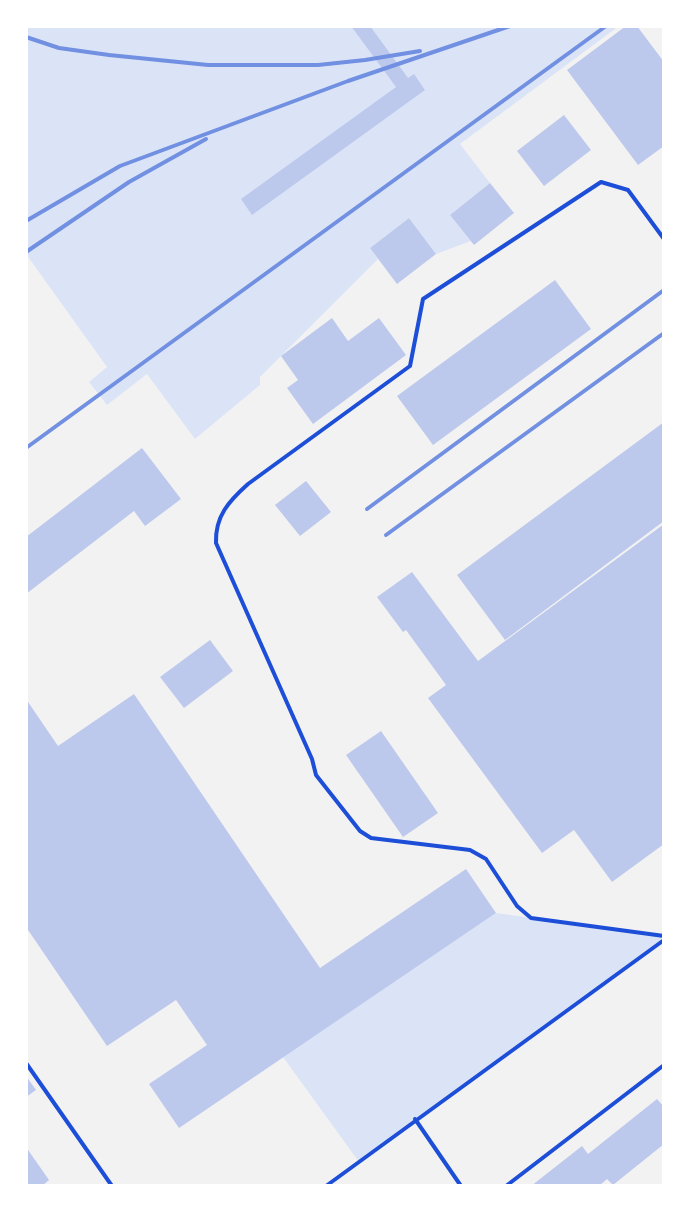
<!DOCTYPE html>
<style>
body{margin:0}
#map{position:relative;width:690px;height:1212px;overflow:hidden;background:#f2f2f2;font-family:"Open Sans",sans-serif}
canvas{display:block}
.frame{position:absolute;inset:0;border:28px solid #fff;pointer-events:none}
</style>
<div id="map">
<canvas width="690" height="1212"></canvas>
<div class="frame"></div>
</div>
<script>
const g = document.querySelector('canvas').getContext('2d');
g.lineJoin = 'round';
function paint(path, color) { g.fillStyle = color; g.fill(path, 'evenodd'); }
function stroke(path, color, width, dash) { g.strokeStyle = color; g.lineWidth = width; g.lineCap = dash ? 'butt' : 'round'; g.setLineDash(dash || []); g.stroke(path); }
paint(new Path2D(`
 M26,26H619L460,144L490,183L450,215L471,241L436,254L409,218L370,248L378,259L260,377V385L195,439L147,374L107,405L89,382L107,367L26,254Z
 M496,913L664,936V940L359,1162L283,1057Z`), '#dbe4f7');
paint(new Path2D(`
 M351,26H370L408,78L414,74L425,90L252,215L241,199L396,87Z
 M626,26H637L664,62V146L638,165L567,70Z
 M564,115L591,150L544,186L517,151Z
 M490,183L514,213L474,245L450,215Z
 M409,218L436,254L397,284L370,248Z
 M555,280L591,329L433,445L397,396Z
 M332,318L348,341L379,318L406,355L313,424L287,388L298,380L281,356Z
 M664,422V521L505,640L457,575Z
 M142,448L181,499L145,526L134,511L26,594V537Z
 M306,481L331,512L300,536L275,505Z
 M664,524V844L612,882L574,830L542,853L428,698L446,685L406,630L403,632L377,597L412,572L478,661Z
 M210,640L233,671L184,708L160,677Z
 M134,694L320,968L466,869L496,913L179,1128L149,1084L207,1045L176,1000L107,1046L26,927V699L58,746Z
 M381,731L438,813L403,837L346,755Z
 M26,1076L36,1090L26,1097Z
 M657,1099L664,1107V1144L613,1185L607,1179L599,1186H531L582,1146L588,1154Z
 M26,1147L49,1180L42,1186H26Z`), '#bdc9ec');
stroke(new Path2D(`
 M664,239L628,190L601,182L423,299L410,366L248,484C229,501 215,516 216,543L312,759L316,775L360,831L371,838L470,850L486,859L517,906L531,918L664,936
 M26,1063L112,1186
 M415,1119L461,1186
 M326,1186L664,940
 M506,1186L664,1065`), '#1d4ed8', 4);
stroke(new Path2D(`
 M26,37L59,48L109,55L208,65H318L365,60L420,51
 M26,221L120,166L348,81L510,26
 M26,252L129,182L206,139
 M26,448L606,26
 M367,509L664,290
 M386,535L664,333`), '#7290e2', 4);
</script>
